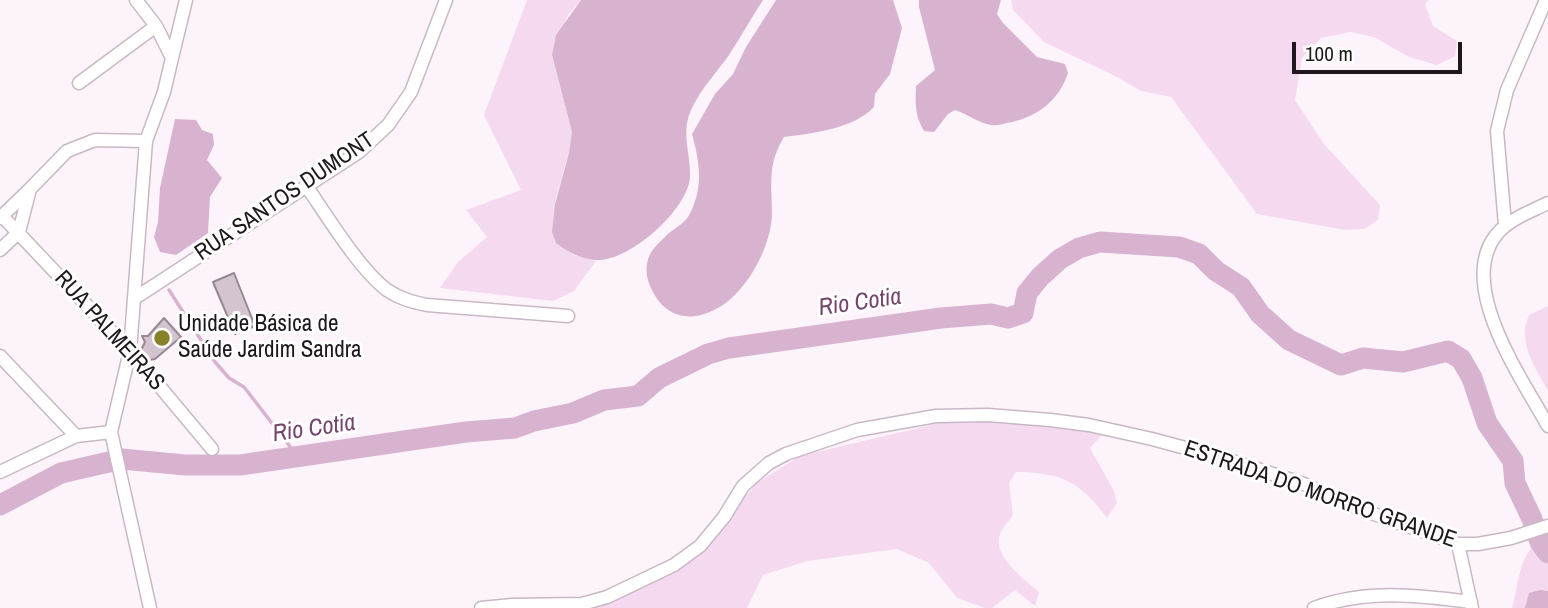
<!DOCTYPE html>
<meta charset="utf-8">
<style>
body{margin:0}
#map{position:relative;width:1548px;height:608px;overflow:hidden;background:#fdf3fb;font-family:"Archivo Narrow",sans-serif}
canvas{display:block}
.scale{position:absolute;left:1292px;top:42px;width:170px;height:32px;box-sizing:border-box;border:4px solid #1e181d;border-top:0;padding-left:9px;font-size:21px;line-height:24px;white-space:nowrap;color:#1e181d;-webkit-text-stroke:5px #fff;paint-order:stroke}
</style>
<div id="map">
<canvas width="1548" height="608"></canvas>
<div class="scale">100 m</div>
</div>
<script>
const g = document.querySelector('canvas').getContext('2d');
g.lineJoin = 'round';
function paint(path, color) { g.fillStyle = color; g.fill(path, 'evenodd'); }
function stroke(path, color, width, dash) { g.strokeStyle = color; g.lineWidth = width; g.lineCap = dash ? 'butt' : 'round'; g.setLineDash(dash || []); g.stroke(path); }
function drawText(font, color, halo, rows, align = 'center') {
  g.font = font + ' "Archivo Narrow",sans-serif'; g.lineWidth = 6; g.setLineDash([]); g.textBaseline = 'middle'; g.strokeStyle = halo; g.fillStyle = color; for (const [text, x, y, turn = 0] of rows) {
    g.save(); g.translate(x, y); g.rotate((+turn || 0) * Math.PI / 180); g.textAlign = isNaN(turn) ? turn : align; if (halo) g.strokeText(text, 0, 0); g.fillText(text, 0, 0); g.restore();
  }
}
paint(new Path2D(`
 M527,0H581L568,15L552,55L572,132L569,153L555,201L573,255L596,261L574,291L553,301L440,288L458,262L487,237L466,210L521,190L484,115Z
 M1011,0H1429L1425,4L1433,26L1457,41L1455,56L1437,65L1409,57L1374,37L1350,32L1321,38L1302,58L1295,100L1324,144L1380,205L1378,220L1364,229L1345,230L1257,214L1171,97L1141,91L1117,77L1044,42L1013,10Z
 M1548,306V391C1535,367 1517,343 1529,315Z
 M969,416L1107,430L1090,448L1114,491L1117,503L1107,518C1081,482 1060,472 1016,472L1009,483L1013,515C1009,521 1002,528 1000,534C992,556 1025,580 1039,592L1035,606L1015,590L992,608H985L957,598L929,563L897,549L807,561L763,575L747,608H595L682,568L758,482L800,456Z
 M1540,542H1548V608H1512C1518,588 1519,551 1540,542Z`), '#f5daef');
paint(new Path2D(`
 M581,0H763C751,18 741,37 729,55C717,72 701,89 692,108C680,132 691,152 690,177C688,210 628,263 595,260C580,259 567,251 556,243L552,232L555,204L569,153L572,132L552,55L556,35Z
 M776,0H893L902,28L890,74L875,94L874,107C853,129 814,133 784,137C767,165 772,184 772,214C771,245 751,283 727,302C702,321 671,324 654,294C649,285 645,275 647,264C649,250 659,243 668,234C674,229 684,223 688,217C704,190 700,163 692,134L715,94L733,74L746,47Z
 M919,0H1001L997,14L1003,23L1037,57L1065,64L1068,73C1059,101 1036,118 1007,123C1003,124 996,126 991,125C979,123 967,114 955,110L948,114L934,132L924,131C915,116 915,104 916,86L935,70L919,7Z
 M175,119L196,120L202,130L213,134L214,145L207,160L222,178L210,197L208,233L176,255L160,252L154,237L158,222L160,188Z
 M1540,590L1548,591V608H1525L1529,593Z`), '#d8b3d0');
stroke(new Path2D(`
 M169,290L215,362L229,378L244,387L292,449L290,457`), '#d8b3d0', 3.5);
stroke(new Path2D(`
 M0,505L61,473L122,459L185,465H240L466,432L515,428L534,421L573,413L604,400L638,396L659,378L708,354L729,348L941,318L991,314L1008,318L1023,313L1027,293L1040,277L1060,259L1079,248L1100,242L1179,247L1199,254L1216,271L1241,287L1260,314L1289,340L1341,365L1363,358L1403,362L1448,351L1461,359L1472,378L1487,423L1513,461L1515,483L1532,519L1540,542L1548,553`), '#d8b3d0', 21);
const building = new Path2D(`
 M234,273L255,326L235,334L213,282Z
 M164,318L181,337L155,359L149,360L141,350L145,342L142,336H148Z`);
paint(building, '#d4c4d0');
stroke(building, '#978894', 2);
const minor = new Path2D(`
 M136,0L156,26L172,58L164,92L146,141
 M172,58L186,0
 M79,83L156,26
 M307,187C327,216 360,270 387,290C400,299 413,302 427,305L568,316
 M1548,203C1534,210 1517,216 1505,226C1447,274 1522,378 1548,426
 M2,216L130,351L212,449
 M0,218L30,189
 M1505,225L1497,131L1507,90L1546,0
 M0,250L19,232L30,189L67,151L95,140L146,141L130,351L111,432L150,608
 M135,298L359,152L388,125L411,92L446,0
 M0,356L76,436
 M0,472L76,436L111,432
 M1458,544L1472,608
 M481,608L512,605L582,604L607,597L674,565L700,546L724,517L743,486L769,463L786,454L857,430L936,416L988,415L1050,420L1089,425L1152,439L1226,459L1304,484L1363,510L1458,544H1478L1511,538L1548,526
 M1314,608C1366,589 1417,595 1471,602`);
stroke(minor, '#c8b8c5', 15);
stroke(minor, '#fff', 12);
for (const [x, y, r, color] of [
 [162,338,9,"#88822a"]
]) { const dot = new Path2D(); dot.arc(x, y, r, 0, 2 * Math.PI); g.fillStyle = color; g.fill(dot); stroke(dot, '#fff', 2.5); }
drawText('23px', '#1e181d', '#fff', [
 ["RUA SANTOS DUMONT",285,197,-34],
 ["RUA PALMEIRAS",109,331,48],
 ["ESTRADA DO MORRO GRANDE",1320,495,19]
]);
drawText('23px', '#1e181d', '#fff', [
 ["Unidade Básica de",178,325],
 ["Saúde Jardim Sandra",178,351]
], 'left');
drawText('italic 24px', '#75446d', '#fff', [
 ["Rio Cotia",860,303,-8],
 ["Rio Cotia",314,429,-8]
]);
</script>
